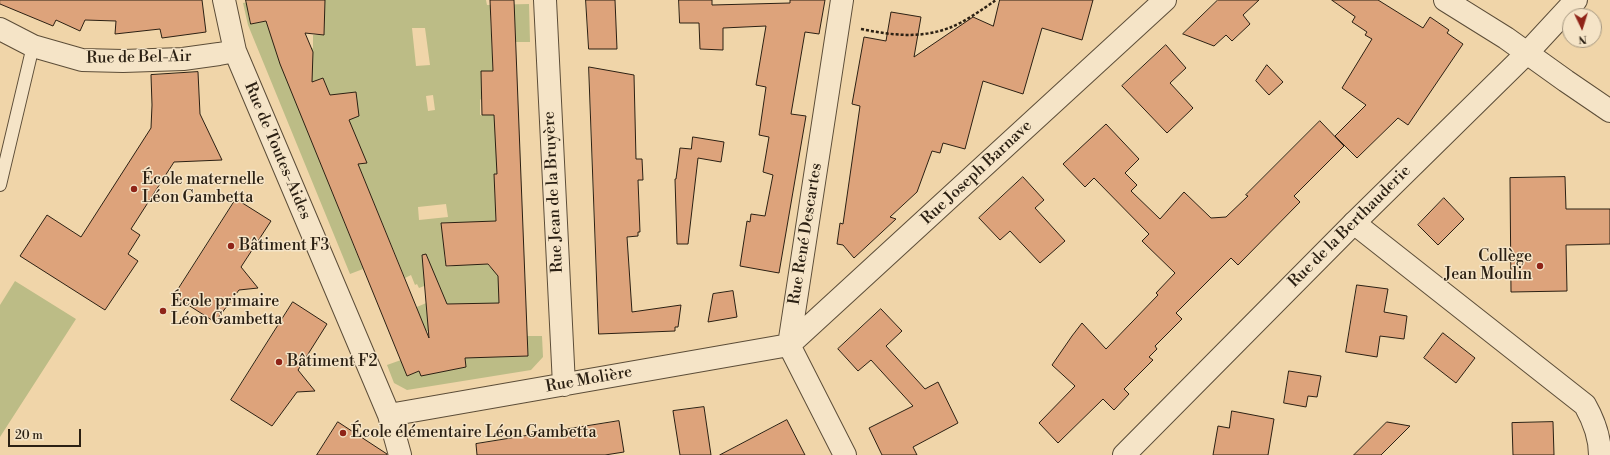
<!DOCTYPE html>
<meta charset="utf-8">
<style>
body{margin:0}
#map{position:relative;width:1610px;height:455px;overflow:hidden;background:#f0d5a9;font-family:"Libre Bodoni",serif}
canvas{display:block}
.north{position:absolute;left:1562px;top:8px;width:40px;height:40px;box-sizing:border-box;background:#f5e4c7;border:1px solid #a4967f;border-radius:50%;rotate:176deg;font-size:11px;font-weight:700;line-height:16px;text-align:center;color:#2b2013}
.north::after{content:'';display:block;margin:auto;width:14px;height:18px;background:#8f2418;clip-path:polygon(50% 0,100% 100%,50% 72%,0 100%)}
.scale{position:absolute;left:8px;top:429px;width:73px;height:18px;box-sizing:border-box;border:2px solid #2b2013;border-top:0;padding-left:5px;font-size:12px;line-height:14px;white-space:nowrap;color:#2b2013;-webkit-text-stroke:3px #f5e4c7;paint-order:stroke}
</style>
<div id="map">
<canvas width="1610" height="455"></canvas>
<div class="north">N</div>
<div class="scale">20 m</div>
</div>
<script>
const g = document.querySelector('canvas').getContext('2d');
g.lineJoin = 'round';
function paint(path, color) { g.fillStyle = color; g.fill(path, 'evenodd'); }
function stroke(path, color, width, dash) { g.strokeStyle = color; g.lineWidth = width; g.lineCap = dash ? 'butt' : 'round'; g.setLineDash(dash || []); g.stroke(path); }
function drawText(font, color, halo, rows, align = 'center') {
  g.font = font + ' "Libre Bodoni",serif'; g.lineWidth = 3; g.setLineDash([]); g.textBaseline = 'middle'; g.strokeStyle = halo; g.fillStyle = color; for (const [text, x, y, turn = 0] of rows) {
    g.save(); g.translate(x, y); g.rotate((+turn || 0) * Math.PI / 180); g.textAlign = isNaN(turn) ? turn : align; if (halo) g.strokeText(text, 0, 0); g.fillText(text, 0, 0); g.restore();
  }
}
paint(new Path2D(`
 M325,0H486L487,5L529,4L530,42H516L514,14L490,15L493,71L481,72V99L480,100V115H494L500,173L494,174L497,256L487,264L490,267H498L501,357L528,356L527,336H542L543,357L531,370L407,390L394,383L387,365L401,360L407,376L419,371L421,375L466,367L462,336L431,330L422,333L412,309L443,296L437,281L419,288L417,284L415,285L411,275L405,278L341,123L357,103L356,92L335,107L323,78L291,90L363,269L350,274L248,25L243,3L249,2L250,11L248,12L250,24L266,21L279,59L313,48V35H324ZM412,28H425L430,65L416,66ZM433,95L435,110L428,111L426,96ZM446,204L448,217L419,220L418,207ZM452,253L454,266L446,267L444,254Z
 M15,281L76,319L0,437V305Z`), '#bcbc86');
const building = new Path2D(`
 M0,0H202L206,32L162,38L160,29L115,34L116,21L85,20L80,31L56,20L53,26L0,4Z
 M246,0H325L324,35L305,33L313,52L312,82L323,78L330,95L356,92L359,116L349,120L367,163L358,164L429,338L422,255L426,254L447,304L499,303L498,276L488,264L446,266L441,223L496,221L494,174H497L494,115H482L481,71H493L490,0H514L528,356L465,358L466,367L421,376L419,371L407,376L280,64L266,21L251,24Z
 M586,0H615L617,49H589Z
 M679,0H712V5L790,3V0H825L819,34L805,32L791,114L806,116L779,273L740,266L747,221L750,222L751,214L765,216L773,175L763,172L769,137L759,135L766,87L756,85L766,26L723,28V50L700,49L699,23H680Z
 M1000,0H1093L1082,40L1042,28L1023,94L983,81L965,149L943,143L940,153L932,151L917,192L890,217L896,219L854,258L843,245L837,244L840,223L843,224L860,106L852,104L864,37L886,41L891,12L921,17L914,57L973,17L993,26Z
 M1218,0H1259L1243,15L1250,24L1232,41L1226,35L1214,46L1183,34Z
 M1332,0H1378L1423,28L1430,17L1449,30L1447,33L1463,44L1408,125L1398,118L1357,158L1335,136L1366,105L1342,88L1372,39L1365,35L1367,32L1352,22L1355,17Z
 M1166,45L1186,68L1170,83L1193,108L1167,133L1122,86Z
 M1267,65L1283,82L1269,95L1256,81Z
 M589,67L634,75L636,159H642L643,180H638L640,232H638V236L627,237L632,312L681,305L678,327H675V331L599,334Z
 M198,72L200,114L222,160L174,162L131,229L140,235L128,254L138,261L105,310L20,256L47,215L81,237L151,128L152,105L151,75Z
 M1320,121L1344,146L1294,196L1300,202L1238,265L1231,258L1176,313L1182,319L1155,346L1157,349L1149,357L1153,360L1124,389L1129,394L1114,410L1103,399L1058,443L1039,423L1075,386L1052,365L1072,336L1082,323L1106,349L1158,295L1156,293L1175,273L1142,241L1149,234L1094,178L1085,187L1063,164L1106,124L1139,159L1125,173L1137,185L1131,191L1160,219L1184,192L1211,218L1226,217L1248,196L1246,195Z
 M693,137L724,142L721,162L698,158L688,244H677L675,179H676L680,148L691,149Z
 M1023,177L1044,200L1035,208L1065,241L1040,263L1010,231L1000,240L979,218Z
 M1565,177L1566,209H1610V244L1566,245L1567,291L1511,292L1510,178Z
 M1444,198L1464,219L1438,245L1418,225Z
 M236,199L271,221L241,267L258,288L239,290L215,322L174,296Z
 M1357,285L1388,289L1384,312L1407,316L1404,339L1380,336L1377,357L1346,352Z
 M733,291L737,317L708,322L713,294Z
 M293,302L327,324L298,370L315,391L297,392L272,426L231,400Z
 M881,309L902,331L886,346L925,389L938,382L958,423L913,447L917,455H882L869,428L913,406L871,360L858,371L838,349Z
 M1443,333L1475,358L1456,383L1424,358Z
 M1289,371L1321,376L1317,397L1308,396L1306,407L1284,403Z
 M704,407L711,455H680L673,411Z
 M1232,411L1274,419L1268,455H1213L1218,426L1229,428Z
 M787,420L805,455H720Z
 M619,421L624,452L605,455H477L476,444Z
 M338,422L387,454V455H317Z
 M1387,422L1410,426L1381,455H1354Z
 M1553,422L1554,455H1513L1512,423Z`);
paint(building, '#dda37b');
stroke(building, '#2b2013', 1);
const service = new Path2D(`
 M0,185L33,46`);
const minor = new Path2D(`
 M224,0L235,51L389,415L400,455
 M545,0L564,385
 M842,0L789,345L845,455
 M1445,0L1506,38L1566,81L1610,111
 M0,29L33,46L82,60L123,61L183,59L219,54L235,51
 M1354,223L1585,405C1594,421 1600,436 1600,455
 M389,415L789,345L1165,0`);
const tertiary = new Path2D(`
 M1124,455L1354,223L1527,53L1576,0`);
stroke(service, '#5c4d38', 14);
stroke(minor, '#5c4d38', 24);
stroke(tertiary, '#5c4d38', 24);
stroke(new Path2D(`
 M861,29C891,35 919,39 949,28C963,23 983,9 996,0`), '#2b2013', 2.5, [3, 2]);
stroke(service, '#f5e4c7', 12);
stroke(minor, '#f5e4c7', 22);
stroke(tertiary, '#f5e4c7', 22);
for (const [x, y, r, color] of [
 [134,189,4,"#8f2418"],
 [231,246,4,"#8f2418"],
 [1540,266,4,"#8f2418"],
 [163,311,4,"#8f2418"],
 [279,362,4,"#8f2418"],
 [343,433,4,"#8f2418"]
]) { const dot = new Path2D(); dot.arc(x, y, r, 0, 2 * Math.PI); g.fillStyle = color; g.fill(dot); stroke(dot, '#f5e4c7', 1.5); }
drawText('16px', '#2b2013', '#f5e4c7', [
 ["Rue de Bel-Air",139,58,-1],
 ["Rue de Toutes-Aides",277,151,67],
 ["Rue Joseph Barnave",977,173,-43],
 ["Rue Jean de la Bruyère",554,192,-93],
 ["Rue de la Berthauderie",1350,227,-45],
 ["Rue René Descartes",806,234,-81],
 ["Rue Molière",589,380,-10]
]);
drawText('16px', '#2b2013', '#f5e4c7', [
 ["École maternelle",142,180],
 ["Léon Gambetta",142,198],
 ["Bâtiment F3",239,246],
 ["Collège",1532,257,"right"],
 ["Jean Moulin",1532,275,"right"],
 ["École primaire",171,302],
 ["Léon Gambetta",171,320],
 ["Bâtiment F2",287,362],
 ["École élémentaire Léon Gambetta",351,433]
], 'left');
</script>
